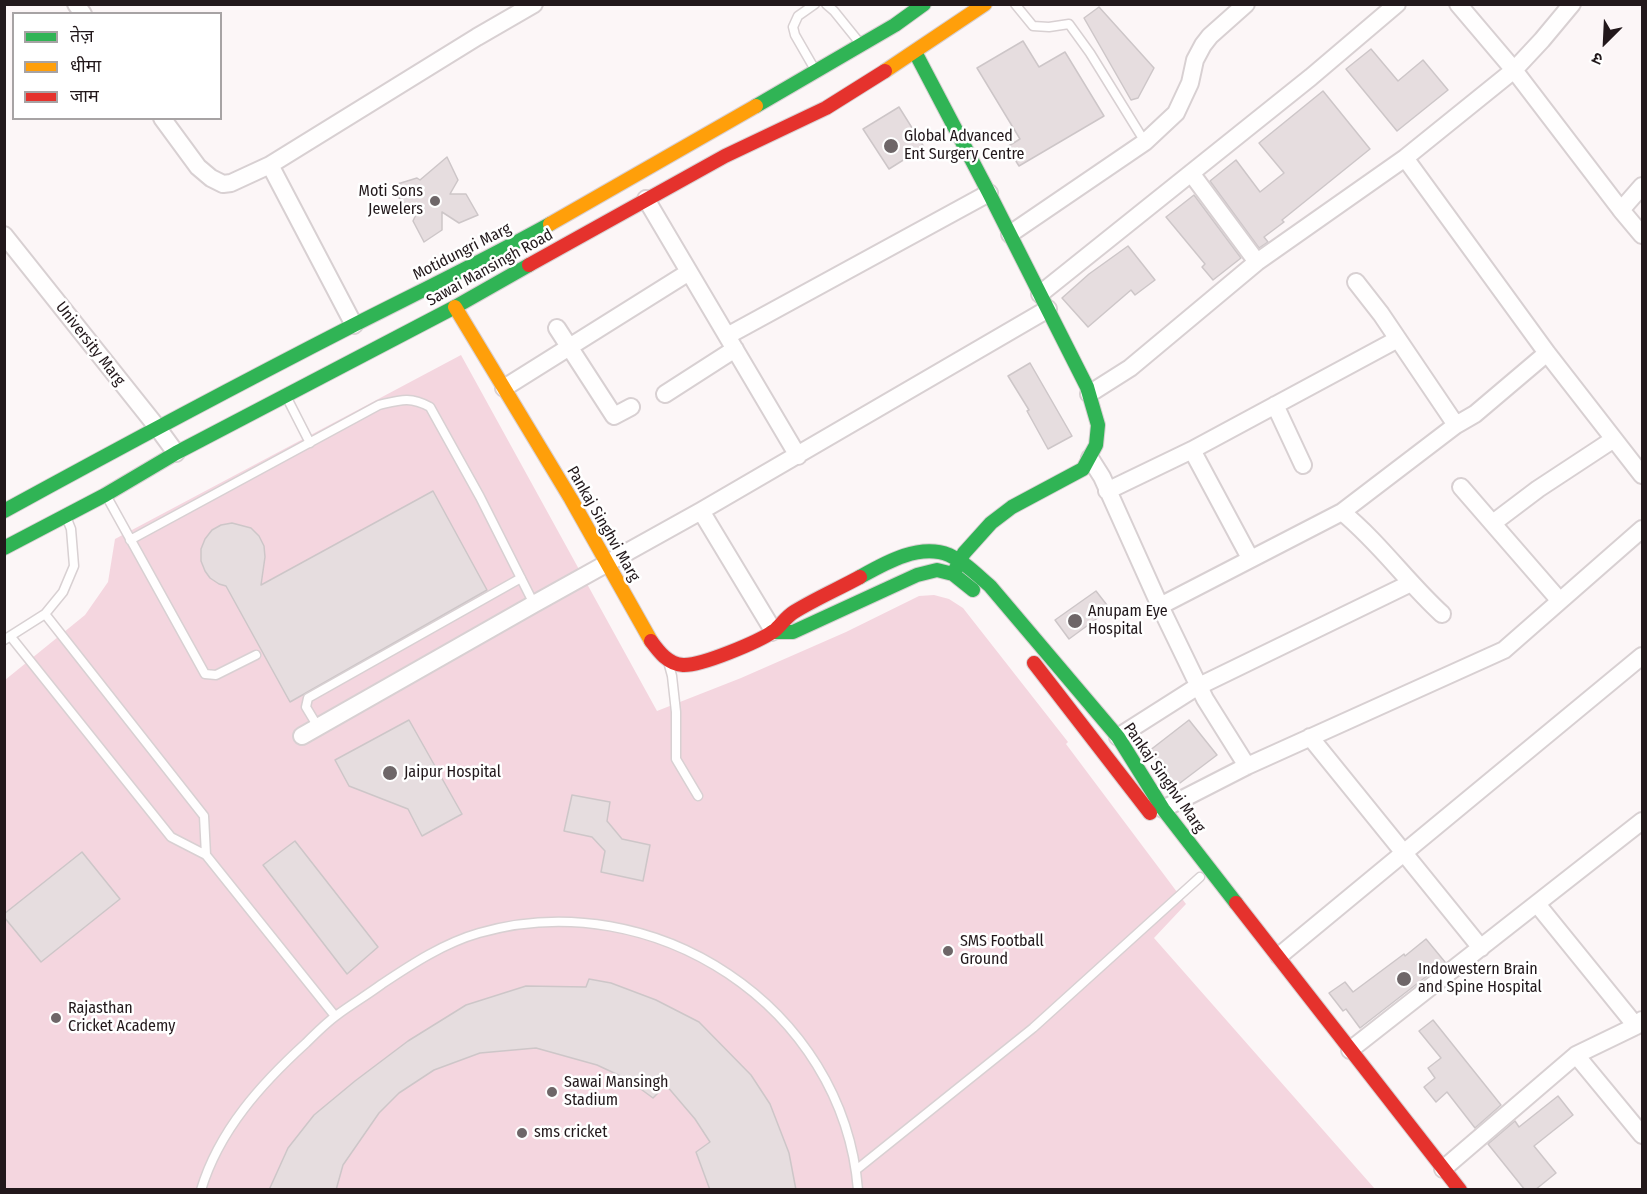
<!DOCTYPE html>
<meta charset="utf-8">
<style>
body{margin:0}
#map{position:relative;width:1647px;height:1194px;overflow:hidden;background:#fcf6f7;font-family:"Fira Sans Condensed","Noto Sans Devanagari",sans-serif}
canvas{display:block}
.frame{position:absolute;inset:0;border:6px solid #22181b;pointer-events:none}
.legend{position:absolute;left:12px;top:12px;width:210px;height:108px;box-sizing:border-box;background:#fff;border:2px solid #a7a3a4;margin:0;padding:8px 10px;list-style:none;font-size:18px;color:#22181b}
.legend li{display:flex;align-items:center;gap:12px;height:30px}
.legend b{width:30px;border:2px solid #a7a3a4}
.north{position:absolute;left:1575px;top:12px;width:60px;height:60px;-webkit-text-stroke:4px #fff;paint-order:stroke;rotate:204deg;font-size:16px;font-weight:700;line-height:24px;text-align:center;color:#22181b}
.north::after{content:'';display:block;margin:auto;width:21px;height:27px;background:#22181b;clip-path:polygon(50% 0,100% 100%,50% 72%,0 100%)}
</style>
<div id="map">
<canvas width="1647" height="1194"></canvas>
<div class="frame"></div>
<ul class="legend">
<li><b style="height:8px;background:#30b455"></b>तेज़</li>
<li><b style="height:8px;background:#ff9f0a"></b>धीमा</li>
<li><b style="height:8px;background:#e5322d"></b>जाम</li>
</ul>
<div class="north">उ</div>
</div>
<script>
const g = document.querySelector('canvas').getContext('2d');
g.lineJoin = 'round';
function paint(path, color) { g.fillStyle = color; g.fill(path, 'evenodd'); }
function stroke(path, color, width, dash) { g.strokeStyle = color; g.lineWidth = width; g.lineCap = dash ? 'butt' : 'round'; g.setLineDash(dash || []); g.stroke(path); }
function drawText(font, color, halo, rows, align = 'center') {
  g.font = font + ' "Fira Sans Condensed",sans-serif'; g.lineWidth = 5; g.setLineDash([]); g.textBaseline = 'middle'; g.strokeStyle = halo; g.fillStyle = color; for (const [text, x, y, turn = 0] of rows) {
    g.save(); g.translate(x, y); g.rotate((+turn || 0) * Math.PI / 180); g.textAlign = isNaN(turn) ? turn : align; if (halo) g.strokeText(text, 0, 0); g.fillText(text, 0, 0); g.restore();
  }
}
paint(new Path2D(`
 M461,355L657,711L741,678L846,632L919,596L934,595L949,599L963,608L1068,742L1066,744L1186,904L1154,938L1375,1189L5,1190V680L85,615L108,582L115,539Z`), '#f4d6df');
const building = new Path2D(`
 M1099,7L1154,68L1138,98L1131,100L1084,18Z
 M1023,41L1039,67L1065,52L1104,116L1019,166L1007,147L1020,139L977,68Z
 M1371,49L1398,81L1423,60L1448,90L1397,131L1346,69Z
 M1323,91L1370,149L1282,220L1284,222L1264,237L1268,242L1259,248L1210,181L1236,160L1260,192L1284,173L1259,143Z
 M899,107L924,147L889,169L863,129Z
 M447,157L458,180L450,194H466L478,215L459,223L442,212V230L424,242L413,221L420,206L406,208L391,186L417,178L420,180Z
 M1194,195L1241,258L1213,280L1202,267L1205,264L1166,217Z
 M1128,246L1155,280L1135,295L1131,290L1088,327L1062,298L1089,274Z
 M1030,363L1072,436L1048,449L1027,411L1029,410L1008,376Z
 M433,491L487,590L290,702L226,586L219,584L210,578L205,571L201,561V549L205,539L212,530L221,525L232,523L251,528L259,536L264,546L265,557L261,585Z
 M1096,591L1110,609L1069,639L1055,620Z
 M409,720L462,814L422,836L408,809L349,786L335,760Z
 M1189,720L1217,755L1176,786L1149,751Z
 M572,795L610,802L607,821L622,839L650,845L643,881L601,872L605,851L592,837L564,831Z
 M295,841L378,947L347,974L263,865Z
 M82,852L120,899L41,962L4,917V914Z
 M1426,939L1445,962L1360,1028L1346,1009L1343,1011L1329,993L1345,982L1353,992L1404,954L1405,956Z
 M589,979L611,983L656,1000L699,1022L751,1075L770,1104L789,1153L796,1190H710L696,1152L710,1142L695,1119L666,1085L653,1098L627,1079L597,1065L536,1048L480,1053L434,1070L399,1093L379,1113L343,1165L336,1190H269L288,1148L314,1115L355,1081L408,1041L466,1005L526,986L586,987Z
 M1433,1020L1501,1105L1475,1128L1447,1092L1436,1102L1424,1087L1435,1078L1428,1068L1441,1058L1419,1031Z
 M1558,1096L1573,1115L1534,1146L1556,1173L1535,1190H1525L1488,1144L1515,1121L1519,1127Z`);
paint(building, '#e6dddf');
stroke(building, '#cdc6c8', 1.5);
const lane = new Path2D(`
 M826,4L834,11L859,42
 M1015,4L1033,26L1049,27L1069,24L1090,53L1145,142
 M814,68L795,35L793,27L798,16L815,4
 M287,398L310,443
 M107,497L205,674L216,675L256,655
 M130,540L379,405C400,400 410,396 430,407L480,497L534,604
 M45,614L204,816L206,855
 M11,637L171,837L206,855L335,1016
 M4,640L45,614L63,592L74,566L71,529L67,519
 M669,665L672,676L676,712V759L698,796
 M318,727L306,707L308,698L521,578
 M856,1170L1033,1028L1200,877
 M201,1190C219,1130 262,1083 306,1043C316,1033 326,1023 337,1015C352,1004 367,995 382,984C412,964 444,943 479,933C653,883 843,1006 858,1190`);
const street = new Path2D(`
 M76,4L83,14
 M1458,4L1514,70L1621,210L1642,235
 M162,118L198,167L211,178L223,184L231,183L270,165L477,37L534,4
 M1405,158L1547,353L1642,475
 M270,165L354,325
 M1191,173L1257,262
 M646,199L798,456
 M1621,210L1642,186
 M1010,234L1145,142L1176,113L1190,83L1195,60L1203,45L1210,36L1246,4
 M4,235L157,427L176,453
 M1356,282L1381,314L1456,425L1475,414L1547,353
 M1040,294L1311,77L1397,4
 M557,328L614,416L631,407
 M727,336L989,193
 M504,388L689,272
 M665,394L735,349
 M1089,394L1130,368L1257,262L1405,158L1514,70L1542,40L1572,4
 M1275,405L1303,465
 M1192,450L1250,558
 M1090,458L1102,477L1160,606L1205,699L1247,766
 M1461,487L1560,601
 M1107,491L1192,450L1398,339
 M701,511L771,627L772,632
 M1342,512L1456,425
 M1493,523L1538,489L1614,439
 M1160,606L1342,512C1379,542 1407,582 1442,614
 M302,736L534,604L701,511L1048,309
 M1118,737L1195,688L1411,583
 M1310,737L1481,948
 M1163,809L1247,766L1504,650L1642,529
 M1537,904L1636,1026
 M1279,956L1642,656
 M1350,1050L1642,821
 M1576,1055L1642,1135
 M1443,1169L1576,1055L1636,1026L1642,1020`);
const fast = new Path2D(`
 M915,52L989,193L1087,387L1098,425L1096,445L1083,469L1012,507L991,523L964,553L953,574
 M756,106L895,25L924,4
 M4,511C119,448 235,386 352,326C419,292 485,260 550,224
 M4,548L105,495L176,453L455,307L529,265
 M860,577C885,563 919,543 949,555C965,562 977,575 990,586L1118,737L1163,809L1236,903
 M772,632H793L917,575L937,570L953,574L973,590`);
const slow = new Path2D(`
 M885,71L985,4
 M550,224L756,106
 M455,307L571,499L651,641`);
const jam = new Path2D(`
 M529,265L725,156L826,108L885,71
 M651,641C659,652 668,664 683,665C701,666 758,642 774,631C781,625 786,617 794,612C815,599 838,589 860,577
 M1034,663L1150,813
 M1236,903L1460,1190`);
stroke(lane, '#d8d0d2', 11);
stroke(street, '#d8d0d2', 20);
stroke(fast, '#d8d0d2', 16);
stroke(slow, '#d8d0d2', 16);
stroke(jam, '#d8d0d2', 16);
stroke(lane, '#fffefe', 8);
stroke(street, '#fffefe', 16);
stroke(fast, '#30b455', 14);
stroke(slow, '#ff9f0a', 14);
stroke(jam, '#e5322d', 14);
for (const [x, y, r, color] of [
 [891,146,8,"#6e6668"],
 [435,201,6,"#6e6668"],
 [1075,621,8,"#6e6668"],
 [390,773,8,"#6e6668"],
 [948,951,6,"#6e6668"],
 [1404,979,8,"#6e6668"],
 [56,1018,6,"#6e6668"],
 [552,1092,6,"#6e6668"],
 [522,1133,6,"#6e6668"]
]) { const dot = new Path2D(); dot.arc(x, y, r, 0, 2 * Math.PI); g.fillStyle = color; g.fill(dot); stroke(dot, '#fff', 2); }
drawText('16px', '#22181b', '#fff', [
 ["Global Advanced",904,137],
 ["Ent Surgery Centre",904,155],
 ["Moti Sons",423,192,"right"],
 ["Jewelers",423,210,"right"],
 ["Anupam Eye",1088,612],
 ["Hospital",1088,630],
 ["Jaipur Hospital",404,773],
 ["SMS Football",960,942],
 ["Ground",960,960],
 ["Indowestern Brain",1418,970],
 ["and Spine Hospital",1418,988],
 ["Rajasthan",68,1009],
 ["Cricket Academy",68,1027],
 ["Sawai Mansingh",564,1083],
 ["Stadium",564,1101],
 ["sms cricket",534,1133]
], 'left');
drawText('16px', '#22181b', '#fff', [
 ["Motidungri Marg",462,252,-27],
 ["Sawai Mansingh Road",490,268,-29],
 ["University Marg",90,344,52],
 ["Pankaj Singhvi Marg",603,524,60],
 ["Pankaj Singhvi Marg",1164,778,55]
]);
</script>
